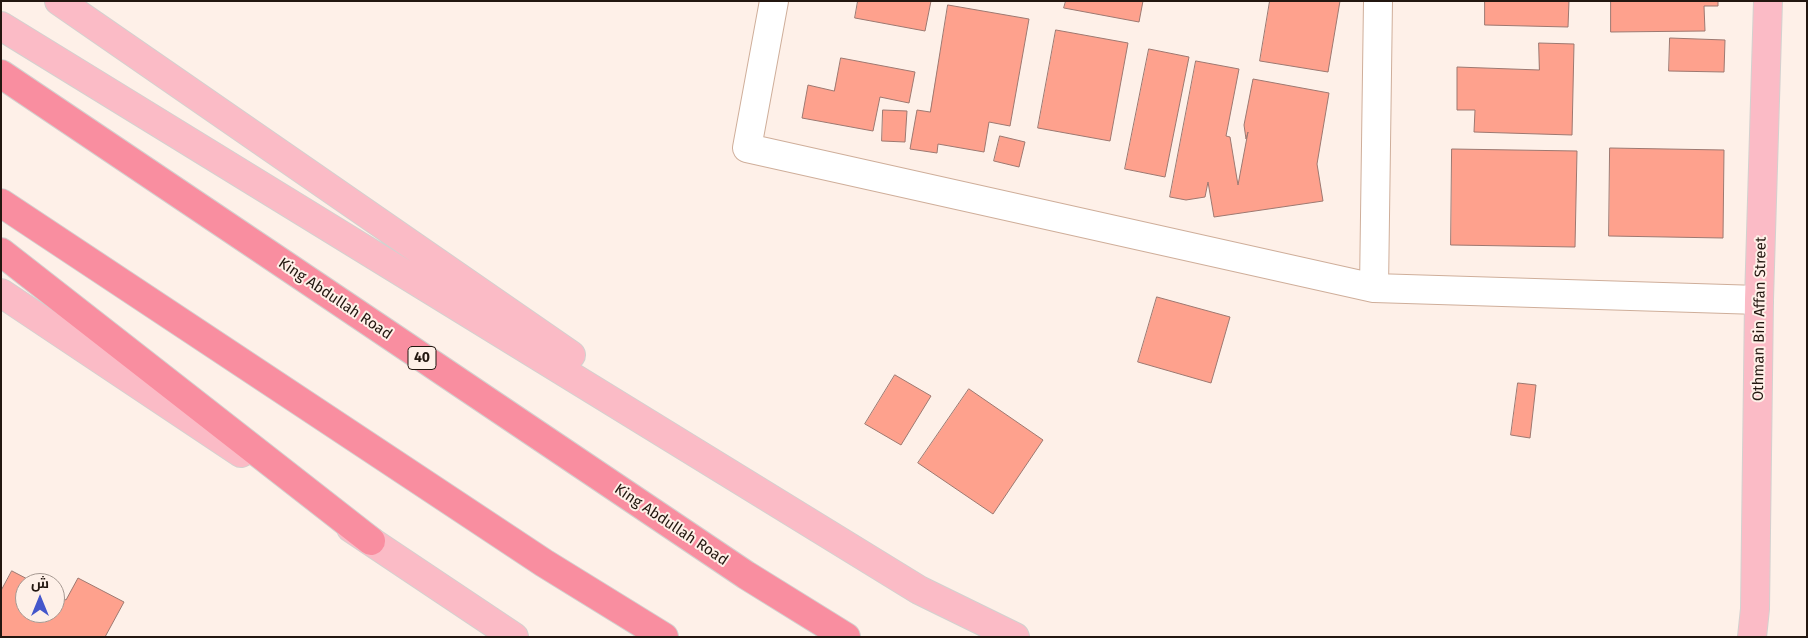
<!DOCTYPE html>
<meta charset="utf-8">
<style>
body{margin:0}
#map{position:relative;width:1808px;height:638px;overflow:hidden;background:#fef0e8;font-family:"Fira Sans",Cairo,sans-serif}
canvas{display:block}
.frame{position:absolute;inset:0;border:2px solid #231710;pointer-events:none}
.north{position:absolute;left:15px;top:573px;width:50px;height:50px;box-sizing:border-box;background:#fef0e8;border:1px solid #a69992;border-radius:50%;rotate:0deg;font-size:14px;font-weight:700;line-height:20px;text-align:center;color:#231710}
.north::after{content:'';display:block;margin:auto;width:18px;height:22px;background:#4557cb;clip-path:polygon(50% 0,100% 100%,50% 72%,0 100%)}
</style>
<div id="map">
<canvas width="1808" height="638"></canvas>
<div class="frame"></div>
<div class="north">ش</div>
</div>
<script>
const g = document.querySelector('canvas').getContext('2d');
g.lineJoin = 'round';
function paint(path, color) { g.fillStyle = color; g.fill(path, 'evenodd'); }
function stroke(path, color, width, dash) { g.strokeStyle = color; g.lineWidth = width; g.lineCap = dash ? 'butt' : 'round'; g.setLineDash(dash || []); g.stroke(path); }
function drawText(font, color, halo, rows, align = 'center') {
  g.font = font + ' "Fira Sans",sans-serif'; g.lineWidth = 4; g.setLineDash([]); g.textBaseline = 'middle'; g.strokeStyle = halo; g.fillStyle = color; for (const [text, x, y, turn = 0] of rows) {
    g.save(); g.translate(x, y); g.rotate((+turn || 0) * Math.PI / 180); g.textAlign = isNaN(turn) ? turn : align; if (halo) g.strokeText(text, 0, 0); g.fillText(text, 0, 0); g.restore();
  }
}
const building = new Path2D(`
 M858,1H931L925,31L855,18Z
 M1066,1H1143L1139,22L1064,8Z
 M1270,1H1340L1328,72L1260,61Z
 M1485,1H1569L1568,27L1485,25Z
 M1611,1H1718V6H1704L1705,31L1611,32Z
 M948,5L1029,19L1010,126L989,122L984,152L938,144L937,153L910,149L917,110L930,112Z
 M1056,30L1128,43L1110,141L1038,128Z
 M1670,38L1725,40L1724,72L1669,71Z
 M1539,43L1574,44L1572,135L1474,132L1475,110H1457V67L1539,70Z
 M1149,49L1189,57L1165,177L1125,169Z
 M841,58L915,72L909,103L880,97L873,131L802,118L808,85L834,91Z
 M1196,61L1239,69L1226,136L1230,137L1238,185L1248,132L1246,139L1244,125L1253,79L1329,93L1317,164L1323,201L1214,217L1208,182L1205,197L1186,200L1170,197Z
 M883,110L907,111L905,142L882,141Z
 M1000,136L1025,142L1019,167L994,161Z
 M1610,148L1724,150L1723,238L1609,236Z
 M1452,149L1577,151L1575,247L1451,245Z
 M1157,297L1230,317L1211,383L1138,362Z
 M895,375L931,396L901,445L865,424Z
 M1518,383L1536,385L1530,438L1511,435Z
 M969,389L1043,440L993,514L918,463Z
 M12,571L35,583H25V613H55V594L66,600L78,578L124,602L105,637H1V591Z`);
paint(building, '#fea18d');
stroke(building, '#9d7870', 1);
const minor = new Path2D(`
 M774,1L747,148L1374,288L1759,300
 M1374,288L1378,1`);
const major = new Path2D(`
 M59,1L571,355
 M1,26L919,590L1015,637
 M1,293L241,453
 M351,528L514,637
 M1752,637L1755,609L1759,300L1768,1`);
const highway = new Path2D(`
 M1,74L746,575L846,637
 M1,203L544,563L664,637
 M1,252L371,541`);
stroke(minor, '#cfae9a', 30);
stroke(major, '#d3d1cf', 30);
stroke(highway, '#d3d1cf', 30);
stroke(minor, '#fff', 28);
stroke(major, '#fbbbc6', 28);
stroke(highway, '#f98ea0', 28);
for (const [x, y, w] of [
 [422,358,28]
]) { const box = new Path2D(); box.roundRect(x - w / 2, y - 11.5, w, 23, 4); g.fillStyle = '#fef0e8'; g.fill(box); stroke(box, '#231710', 1); }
drawText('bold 14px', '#231710', null, [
 ["40",422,358]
]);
drawText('15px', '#231710', '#fef0e8', [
 ["King Abdullah Road",335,299,34],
 ["Othman Bin Affan Street",1760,319,-89],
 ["King Abdullah Road",671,525,34]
]);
</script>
